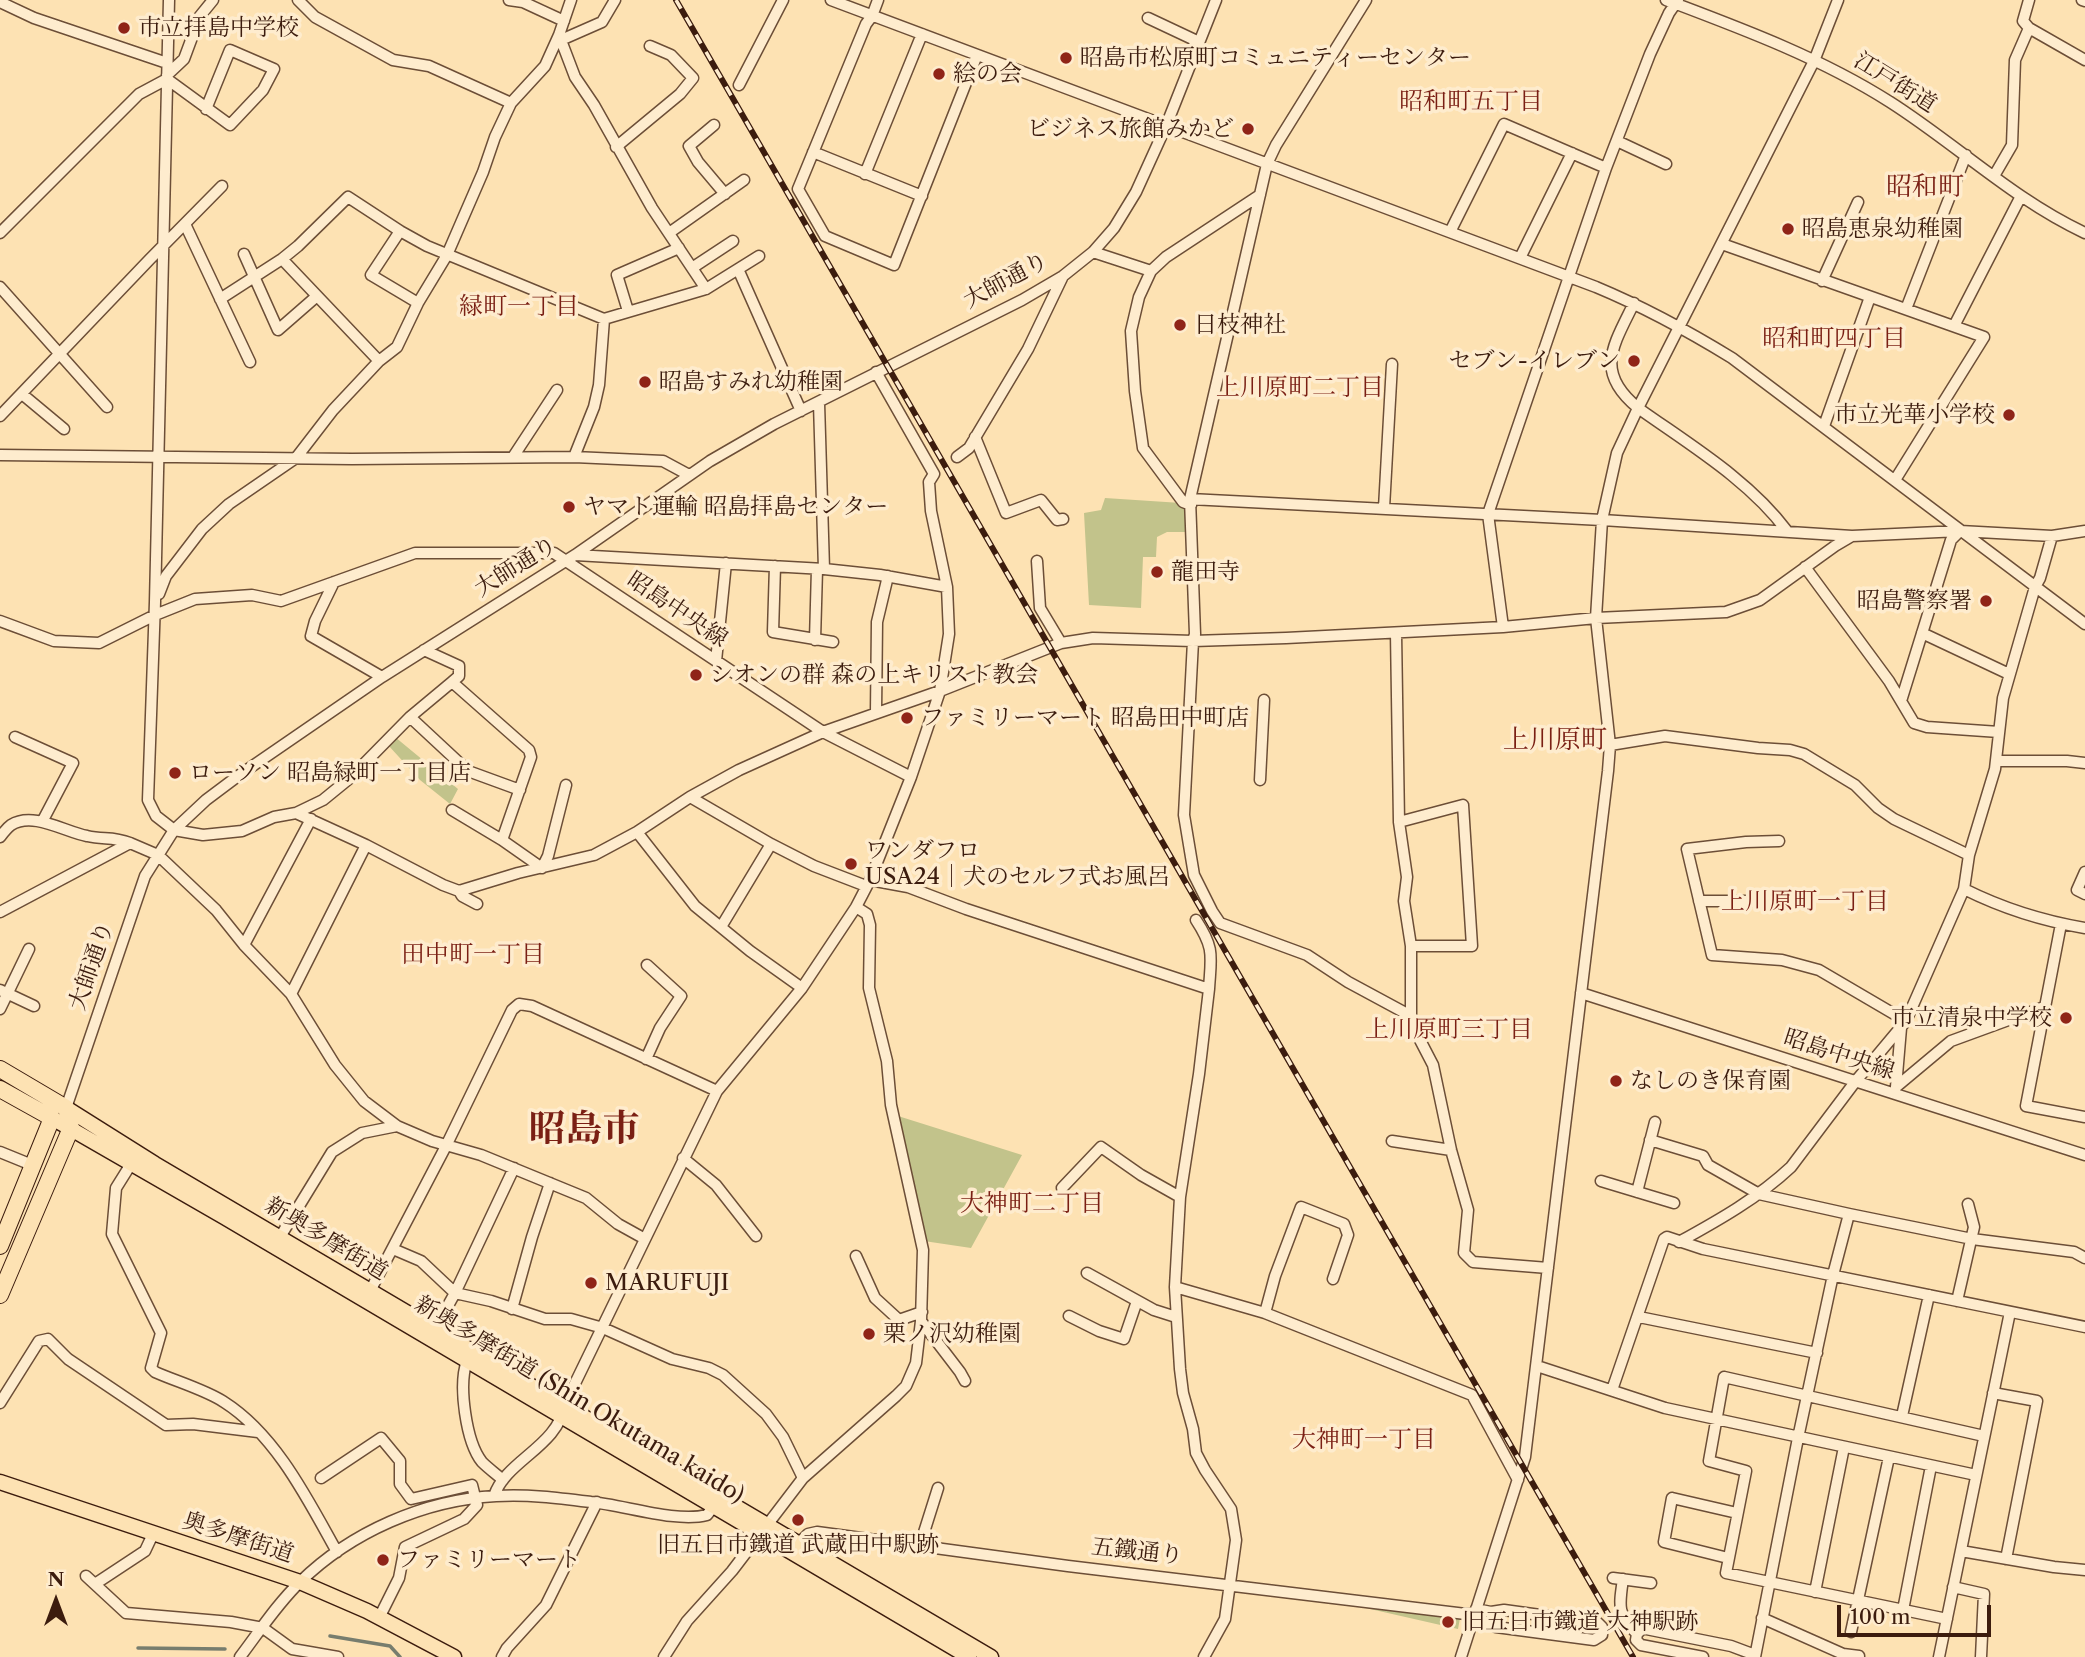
<!DOCTYPE html>
<meta charset="utf-8">
<style>
body{margin:0}
#map{position:relative;width:2085px;height:1657px;overflow:hidden;background:#fde2b3;font-family:"Libre Caslon Text",serif}
canvas{display:block}
.north{position:absolute;left:21px;top:1566px;width:70px;height:70px;-webkit-text-stroke:5px #feecce;paint-order:stroke;rotate:0deg;font-size:19px;font-weight:700;line-height:28px;text-align:center;color:#3c1c0e}
.north::after{content:'';display:block;margin:auto;width:24px;height:32px;background:#3c1c0e;clip-path:polygon(50% 0,100% 100%,50% 72%,0 100%)}
.scale{position:absolute;left:1837px;top:1605px;width:154px;height:32px;box-sizing:border-box;border:4px solid #3c1c0e;border-top:0;padding-left:9px;font-size:21px;line-height:24px;white-space:nowrap;color:#3c1c0e;-webkit-text-stroke:5px #feecce;paint-order:stroke}
</style>
<div id="map">
<canvas width="2085" height="1657"></canvas>
<div class="north">N</div>
<div class="scale">100 m</div>
</div>
<script>
const g = document.querySelector('canvas').getContext('2d');
g.lineJoin = 'round';
function paint(path, color) { g.fillStyle = color; g.fill(path, 'evenodd'); }
function stroke(path, color, width, dash) { g.strokeStyle = color; g.lineWidth = width; g.lineCap = dash ? 'butt' : 'round'; g.setLineDash(dash || []); g.stroke(path); }
function drawText(font, color, halo, rows, align = 'center') {
  g.font = font + ' "Libre Caslon Text","Noto Serif JP",serif'; g.lineWidth = 7; g.setLineDash([]); g.textBaseline = 'middle'; g.strokeStyle = halo; g.fillStyle = color; for (const [text, x, y, turn = 0] of rows) {
    g.save(); g.translate(x, y); g.rotate((+turn || 0) * Math.PI / 180); g.textAlign = isNaN(turn) ? turn : align; if (halo) g.strokeText(text, 0, 0); g.fillText(text, 0, 0); g.restore();
  }
}
paint(new Path2D(`
 M1105,498L1181,503L1189,510L1188,532H1167L1157,537L1156,557H1143L1141,608L1089,605L1084,513L1101,510Z
 M395,737L458,789L450,804L420,780L388,745Z
 M898,1116L1022,1155L971,1248L924,1241Z
 M1357,1606L1460,1618L1458,1629Z`), '#c2c38b');
stroke(new Path2D(`
 M330,1636L390,1646L400,1657
 M138,1648L225,1649`), '#777d6e', 3.5);
const minor = new Path2D(`
 M169,0L155,602L148,800L156,816L174,830L203,835L242,831L274,817L296,813L323,800L350,778L410,717L452,682
 M298,0L315,17L393,60L429,66L511,103
 M509,0L523,2L564,21
 M831,0L1596,287C1644,307 1688,331 1732,358L2085,624
 M878,0L872,16L866,24L798,189L825,236L894,265L977,55
 M1366,0L1276,145L1267,164L1190,499L1195,634L1193,641L1184,815L1194,875L1212,911L1220,923L1307,955L1348,982L1411,1016
 M1666,0C1743,29 1821,58 1890,102C1956,144 2014,200 2085,233
 M2082,0L2085,1
 M0,2L34,18L167,63
 M1148,18L1199,42
 M2029,28L2085,60
 M559,35L575,77L594,105L652,208L706,289
 M561,40L602,22L615,0
 M167,75L184,59L200,16L213,0
 M167,79L230,125L263,90L274,69L230,50L206,109
 M739,85L783,0
 M714,125L689,146L698,162L725,194
 M1617,141L1666,164
 M616,147L680,94L693,78L671,55L650,46
 M813,152L922,196
 M865,174L922,34
 M1994,176L2012,145L2015,60L2029,28L2023,21L2029,0
 M185,224L250,362
 M400,231L371,275L418,303
 M1450,232L1504,124L1606,168
 M0,233L139,94L167,79
 M669,233L744,180
 M1722,244L1984,337L1895,480
 M1093,252L1151,271
 M244,254L278,330L317,296
 M1520,258L1572,153
 M282,259L379,361
 M692,268L733,241
 M738,269L801,411
 M1822,281L1858,202
 M0,287L107,407
 M220,299L282,259L298,246L348,197L400,231L427,246L604,319L706,289L759,256
 M1634,303C1613,346 1594,372 1638,408C1690,445 1749,480 1787,531
 M1906,309L1966,155
 M628,311L617,275L679,248
 M1954,326L2021,196
 M22,394L64,429
 M819,403L824,569
 M0,416L150,259L222,186
 M1824,426L1870,297
 M975,437L1006,513L1041,500L1057,520L1063,519
 M0,455L352,459L574,457L663,461L689,475
 M513,457L557,390
 M574,457L594,407L599,385L604,319
 M957,457L969,448L1028,349L1063,276
 M1190,499L1602,520L1852,536L1960,531L2052,536L2085,531
 M1191,505L1183,502L1143,448L1135,391L1131,331L1139,297L1151,271L1166,257L1260,195
 M1384,508L1392,364
 M575,555L824,569L880,575L947,587
 M1037,561L1040,608L1061,643
 M775,566L773,632L833,642
 M1805,567L1889,681L1914,723L1927,727L1999,732
 M334,582L315,621L311,636L382,677
 M159,594L166,576L202,529L229,504L296,458L333,410L379,361L397,347L418,303L447,255L483,172L495,137L511,103L545,66L559,35L571,0
 M0,621L54,641L99,643L155,615L195,599L252,595L281,601L415,553H554L823,732L911,777
 M1503,627L1488,514L1606,168L1650,54L1669,13L1678,0
 M1396,633L1399,822L1407,877L1404,901L1411,946V1016L1420,1040L1433,1065L1451,1150L1468,1210L1464,1253L1473,1262L1548,1268
 M1922,633L2009,674
 M815,640L817,569
 M424,650L459,666V676L452,682L529,750L531,757L502,840L542,868
 M716,661L726,563
 M1901,701L1951,540L1960,531
 M876,712L877,622L888,576
 M410,717L468,771L520,790
 M15,737L73,763L42,822
 M1610,745L1665,736L1758,748L1790,750L1804,754L1855,785L1878,808L1894,819L1969,855
 M1996,761H2067L2085,763
 M1260,780L1264,700
 M690,797L771,844L814,866L866,886
 M452,810L502,840
 M296,813L366,845L443,885L459,891L518,873L594,855L637,832L690,797L739,770L823,732L940,691L1061,643L1093,638L1193,641L1286,638L1503,627L1596,618L1726,612L1760,600L1835,546L1852,536
 M1399,822L1463,805L1472,946H1411
 M637,832L695,906L750,951L802,988
 M0,837C3,833 7,828 11,825C33,811 65,832 87,836C104,840 112,836 130,843
 M1779,841L1746,842L1687,849L1712,955L1782,960L1819,970L1906,1021
 M542,868L548,856L566,785
 M2085,872L2077,890L2085,894
 M870,880L908,887L966,909L1209,989L1199,1074L1180,1197L1175,1287L1180,1369L1183,1393L1193,1429L1196,1453L1205,1470L1231,1509L1236,1540L1225,1619L1204,1657
 M1964,889C2002,908 2043,921 2085,928
 M459,891L462,896L477,904
 M1699,901H1783
 M0,912L130,843L158,855L216,910L244,945L291,994L335,1065L364,1101L397,1126L432,1141L481,1155L586,1198L618,1224L645,1239
 M1196,920C1215,949 1211,956 1209,989
 M2061,924L2026,1106L2085,1117
 M721,927L771,844
 M244,945L311,819
 M0,990L34,1006
 M1581,993L2085,1155
 M291,994L366,845
 M0,1009L29,949
 M646,1059L660,1028L681,996L647,965
 M1896,1087L1951,1041L2044,1007
 M1896,1087L1901,1028
 M66,1108L145,876L174,830L206,800L238,776L382,677L575,555L710,461L774,424L1022,300L1063,276L1093,252L1114,228L1136,192L1166,126L1216,0
 M1650,1140L1703,1156L1708,1165L1759,1194L1849,1214L1972,1239L2074,1252L2085,1258
 M1392,1141L1451,1150
 M0,1152L32,1165
 M683,1158L716,1185L756,1236
 M131,1164L116,1188L112,1234L161,1333L151,1368L155,1372C175,1381 206,1390 224,1402C276,1435 308,1500 337,1552
 M1601,1181L1674,1203
 M1062,1188L1101,1147L1141,1175L1180,1197
 M1637,1192L1655,1122
 M280,1237L332,1152L362,1133L397,1126
 M1679,1242C1719,1220 1758,1198 1791,1167L1855,1082L1906,1021L1964,889L1969,855L1995,769L2003,698L2035,587L2040,578L2052,536
 M393,1249L421,1261L455,1293L491,1301L545,1319H571L603,1328L672,1359L709,1368L723,1375L766,1414L783,1437L803,1478
 M856,1256L875,1298L899,1320L922,1312
 M1087,1273L1154,1310L1176,1317
 M1175,1287L1265,1313L1472,1395L1518,1480
 M368,1295L446,1146L512,1010L519,1004L532,1006L717,1091
 M1957,1301L1974,1227L1968,1204
 M512,1309L532,1237L550,1183
 M1265,1313L1275,1276L1301,1207L1344,1224L1348,1235L1333,1279
 M1069,1316L1099,1331L1124,1339L1137,1301
 M1639,1317L1817,1353
 M921,1321L960,1372L965,1381
 M435,1329L455,1293L514,1168
 M467,1361C458,1385 466,1442 482,1462C488,1468 496,1474 503,1480
 M1537,1366L1665,1408L1976,1475
 M1612,1390L1664,1239L1667,1237L1703,1249L2085,1327
 M1993,1393L2037,1401L2006,1559
 M0,1403L39,1341L48,1339L68,1359L166,1425L193,1424L258,1432
 M1902,1416L1929,1295
 M321,1478L381,1438L400,1461V1484L411,1499L472,1485L477,1505L464,1519L405,1547L399,1578L379,1618
 M494,1496C506,1460 558,1447 565,1404L717,1091L802,988L856,907L870,880L911,777L940,691L949,634L947,587L931,511L929,482L934,474L876,372
 M799,1543L808,1534L817,1532L1068,1566L1474,1615
 M920,1545L938,1488
 M1961,1551L2054,1567L2085,1570
 M1728,1558L1664,1542L1672,1498L1737,1513
 M86,1576L126,1613L231,1622L263,1628L292,1649L338,1657
 M1613,1578L1651,1583
 M1623,1579C1619,1606 1617,1614 1637,1634
 M95,1584L145,1551L153,1534
 M1953,1587L1984,1594L1981,1657
 M1815,1592L1844,1447
 M1903,1610L1931,1466
 M1762,1618L1843,1654L1859,1656
 M1947,1619L1726,1573L1746,1471L1709,1461L1724,1377L1984,1436
 M1472,1621L1489,1623L1496,1627L1594,1640L1602,1635V1627L1598,1623L1504,1610L1491,1612L1476,1609
 M1851,1632L1889,1457
 M240,1657C259,1632 277,1604 300,1582C351,1532 424,1500 496,1496C528,1494 559,1498 591,1502C624,1505 676,1523 707,1515L714,1506
 M502,1657L507,1648L546,1605L597,1502
 M664,1657L687,1621L732,1571L803,1478L896,1396L906,1386L916,1363L921,1321L923,1250L891,1105L887,1061L869,988L870,925L867,914L856,907
 M1461,1657L1525,1457L1608,771L1610,745L1596,618L1602,520L1617,453L1638,408L1814,61L1838,0
 M1703,1657L1641,1645L1636,1640L1637,1634L1642,1629H1646L1731,1646L1755,1655
 M1755,1657L1798,1438L1833,1275L1849,1214
 M1939,1657L2010,1312`);
const major = new Path2D(`
 M66,1108L155,1164L991,1657
 M52,1118L224,1217L969,1657
 M0,1482L300,1582L367,1611L454,1657`);
const highway = new Path2D(`
 M0,1069L66,1108L71,1128L0,1295
 M0,1089L52,1118
 M0,1246L52,1118`);
stroke(minor, '#6c4e37', 13);
stroke(major, '#3c1c0e', 17);
stroke(highway, '#3c1c0e', 18);
stroke(minor, '#feecce', 10);
stroke(major, '#fde2b3', 14);
stroke(highway, '#fde2b3', 16);
const rail = new Path2D(`
 M676,0L1633,1657`);
stroke(rail, '#3c1c0e', 6);
stroke(rail, '#feecce', 3.5, [10]);
for (const [x, y, r, color] of [
 [124,28,7,"#8f2418"],
 [1066,58,7,"#8f2418"],
 [939,74,7,"#8f2418"],
 [1248,129,7,"#8f2418"],
 [1788,229,7,"#8f2418"],
 [1180,325,7,"#8f2418"],
 [1634,361,7,"#8f2418"],
 [645,382,7,"#8f2418"],
 [2009,415,7,"#8f2418"],
 [569,507,7,"#8f2418"],
 [1157,572,7,"#8f2418"],
 [1986,601,7,"#8f2418"],
 [696,675,7,"#8f2418"],
 [907,718,7,"#8f2418"],
 [175,773,7,"#8f2418"],
 [851,864,7,"#8f2418"],
 [2066,1018,7,"#8f2418"],
 [1616,1081,7,"#8f2418"],
 [591,1283,7,"#8f2418"],
 [869,1334,7,"#8f2418"],
 [798,1520,7,"#8f2418"],
 [383,1560,7,"#8f2418"],
 [1448,1622,7,"#8f2418"]
]) { const dot = new Path2D(); dot.arc(x, y, r, 0, 2 * Math.PI); g.fillStyle = color; g.fill(dot); stroke(dot, '#feecce', 2.5); }
drawText('23px', '#3c1c0e', '#feecce', [
 ["市立拝島中学校",138,28],
 ["昭島市松原町コミュニティーセンター",1080,58],
 ["絵の会",953,74],
 ["ビジネス旅館みかど",1234,129,"right"],
 ["昭島恵泉幼稚園",1802,229],
 ["日枝神社",1194,325],
 ["セブン-イレブン",1620,361,"right"],
 ["昭島すみれ幼稚園",659,382],
 ["市立光華小学校",1995,415,"right"],
 ["ヤマト運輸 昭島拝島センター",583,507],
 ["龍田寺",1171,572],
 ["昭島警察署",1972,601,"right"],
 ["シオンの群 森の上キリスト教会",710,675],
 ["ファミリーマート 昭島田中町店",921,718],
 ["ローソン 昭島緑町一丁目店",189,773],
 ["ワンダフロ",865,851],
 ["USA24｜犬のセルフ式お風呂",865,877],
 ["市立清泉中学校",2052,1018,"right"],
 ["なしのき保育園",1630,1081],
 ["MARUFUJI",605,1283],
 ["栗ノ沢幼稚園",883,1334],
 ["旧五日市鐵道 武蔵田中駅跡",798,1545,"center"],
 ["ファミリーマート",397,1560],
 ["旧五日市鐵道 大神駅跡",1462,1622]
], 'left');
drawText('23px', '#3c1c0e', '#feecce', [
 ["江戸街道",1895,83,32],
 ["大師通り",1006,281,-28],
 ["大師通り",516,567,-32],
 ["昭島中央線",677,610,34],
 ["大師通り",92,966,-71],
 ["昭島中央線",1839,1055,18],
 ["新奥多摩街道",326,1239,31],
 ["新奥多摩街道 (Shin Okutama kaido)",579,1400,31],
 ["奥多摩街道",238,1538,18],
 ["五鐵通り",1137,1552,6]
]);
drawText('24px', '#7a1f14', '#feecce', [
 ["昭和町五丁目",1471,102],
 ["緑町一丁目",519,307],
 ["昭和町四丁目",1834,339],
 ["上川原町二丁目",1300,388],
 ["上川原町一丁目",1805,902],
 ["田中町一丁目",473,955],
 ["上川原町三丁目",1449,1030],
 ["大神町二丁目",1032,1204],
 ["大神町一丁目",1364,1440]
]);
drawText('26px', '#7a1f14', '#feecce', [
 ["昭和町",1925,187],
 ["上川原町",1555,740]
]);
drawText('bold 37px', '#7a1f14', '#feecce', [
 ["昭島市",584,1130]
]);
</script>
